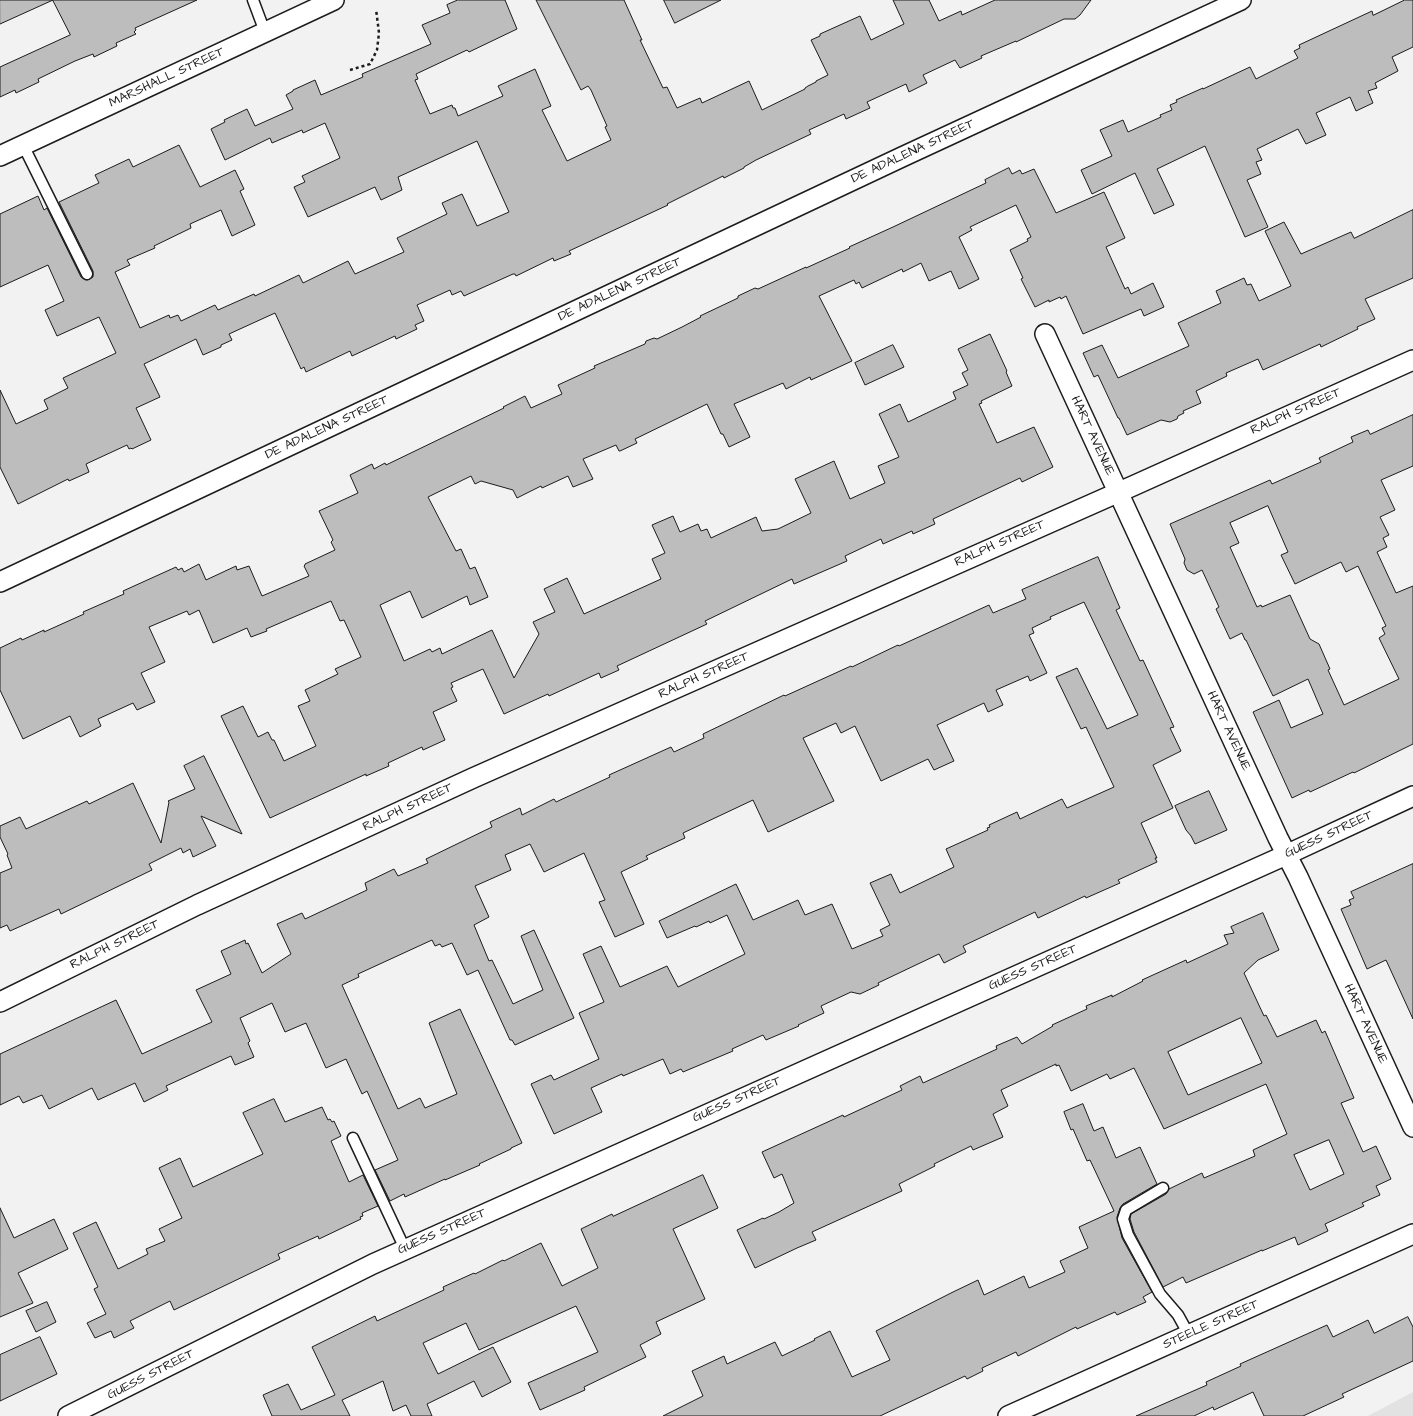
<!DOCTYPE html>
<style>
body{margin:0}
canvas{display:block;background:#f2f2f2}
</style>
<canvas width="1413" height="1416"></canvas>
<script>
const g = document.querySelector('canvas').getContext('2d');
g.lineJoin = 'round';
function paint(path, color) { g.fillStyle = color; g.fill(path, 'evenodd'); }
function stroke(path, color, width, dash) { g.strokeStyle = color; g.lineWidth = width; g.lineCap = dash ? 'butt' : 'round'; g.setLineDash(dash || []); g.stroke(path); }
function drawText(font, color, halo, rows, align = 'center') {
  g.font = font + ' "Architects Daughter",sans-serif'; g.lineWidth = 3; g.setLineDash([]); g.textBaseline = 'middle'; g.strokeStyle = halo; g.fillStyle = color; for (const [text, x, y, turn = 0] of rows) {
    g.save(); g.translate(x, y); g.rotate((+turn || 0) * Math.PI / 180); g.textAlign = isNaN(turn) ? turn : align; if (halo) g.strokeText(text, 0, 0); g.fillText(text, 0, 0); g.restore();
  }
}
paint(new Path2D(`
 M1413,1392V1416H1368Z`), '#e2e2e2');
const building = new Path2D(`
 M0,0H53L0,24Z
 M53,0H197L135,28L136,30L134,32L136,34L116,43L117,46L94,57L93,54L75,61L38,79L39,82L16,93L15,90L0,97V67L70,35Z
 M458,0H505L517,29L469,52L467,50L416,74L418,79L415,80L430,114L452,105L453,108H455L458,116L503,96L498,86L535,69L551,106L542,110L567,161L611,140L605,127L607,126L591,90L588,86L581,90L536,0H624L642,40H640L663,88L667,87L677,108L700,98L702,103L749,81L762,110L805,89V88L808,86L816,82V81L828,75L811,40L820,36V34L860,16L871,40L904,24L893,0H929L939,21L961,11L962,15L995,0H1091L1080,15L1075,19H1064L1016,42V41L981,56L982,58L960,68L955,60L923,75L927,83L909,92L906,84L867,102L870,108L846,119L844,114L809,130L811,134L756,160L744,167V168L724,178L723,176L667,204L668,205L569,251L571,254L554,261L553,258L516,276L515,274H513L464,296L461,291L452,295L450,290L417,305L424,321L415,325L417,329L396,339L395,336L352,356L350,351L306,372L304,367L301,369L275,313L229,334L232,340L221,345V347L203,355L196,339L144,364L160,397L136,408L151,440L132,449L131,448L129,449L127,445L86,464L89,472L69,481L68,479L18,504L0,467V390L16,424L48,409L44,400L68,388L63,378L116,353L99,317L57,336L45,310L64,301L48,265L0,287V214L38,196L44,210L47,208L81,277L87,280L93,277V271L59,202L99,183L95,175L129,159L133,167L179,145L200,187L235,170L244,189L240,191L255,225L232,236L221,210L190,224L191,228L154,246L155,248L127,260L130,265L115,272L140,328L169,315L170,318L178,315L181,321L215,305L218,310L254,294L255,296L299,275L303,283L348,261L355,274L404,252L397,238L447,214L442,203L462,194L477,226L509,212L477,141L398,177L402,190L381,200L375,187L308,217L294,187L305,182L302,176L340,158L325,123L303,133L302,130L272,143L270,138L225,160L211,129L225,122L224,120L247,109L255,126L293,109L286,95L293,91V90L315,80L321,95L363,77L362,74L431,44L422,25L450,13L447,5Z
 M664,0H721L675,23Z
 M1405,0H1413V47L1392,57L1398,71L1375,83L1377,88L1368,91L1373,103L1356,111L1350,97L1316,113L1326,135L1306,144L1298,129L1257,149L1262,160L1256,162L1261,174L1247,180L1268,227L1245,237L1205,146L1157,169L1174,205L1154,214L1135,173L1092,194L1081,170L1112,156L1100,130L1123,120L1128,132L1161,117L1160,115L1172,110L1170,105L1177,102L1176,100L1203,88V89L1250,67L1256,79L1298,58L1294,51L1300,48L1299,45L1372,11L1373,15Z
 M1009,168L1012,174L1020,170L1022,174L1034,169L1056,213L1104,192L1125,238L1106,247L1125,289L1128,287L1131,294L1153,283L1164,307L1144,316L1141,309L1083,334L1066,296L1061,299L1060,297L1049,302V300L1035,307L1021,279L1023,278L1010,250L1028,241L1027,239L1031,237L1016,205L970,227L972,230L959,237L979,279L959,289L951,271L929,281L921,263L903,272L902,269L862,288L859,282L856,284L854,280L819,296L852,361L811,380L810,377L786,389L783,383L734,404L750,437L729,447L723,434H721L707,404L635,439L637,443L620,451H619L616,445L583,459L593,479L573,487L568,476L542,488L541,486L517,498L513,490L481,481L475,484L471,476L428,497L456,551L461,549L470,569L475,567L488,597L470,605L467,596L422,618L410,591L380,605L404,661L430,649L432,652L440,648L442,654L492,630L514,678L539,634L533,622L555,612L544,589L567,578L584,614L661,579L652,559L665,553L652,525L673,516L680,532L698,524L701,531L707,529L711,538L756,517L762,531L778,529L811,513L795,479L834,461L850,499L885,483L878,466L899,457L879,414L900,404L908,422L956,399L953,392L968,385L962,373L968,370L958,349L990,334L1007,371L1006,372L1012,386L981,401L982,403L979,404L997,443L1034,427L1053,467L1022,482L1020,478L933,519L935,524L913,534L912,531L883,544L881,539L845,556L847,561L794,584L792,579L705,621L707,624L617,666L619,670L601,678L599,673L549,696L548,694L504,714L483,669L451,683L453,687L451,688L457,701L433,712L445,740L423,750L422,747L388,763L389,766L366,776V774L270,818L221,716L243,706L258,737L268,732L272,740H274L284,761L316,746L298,706L310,701L305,690L338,674L335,669L361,657L344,620L340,621L331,601L266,629L267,631L251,637L247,628L213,643L199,610L189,615L187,611L149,627L165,662L141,673L155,702L137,710L133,703L98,719L101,726L80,737L70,716L23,739L0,690V648L21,638L22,640L44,630V632L84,614L83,612L124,594L123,591L176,567L178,570L182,568L184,572L199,564L206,580L236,566L237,570L249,566L262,596L309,576L304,566L305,565V564L335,550L331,542L333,540L319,511L358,493L350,475L372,464L374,469L385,463L386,465L504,408L503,407L525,396L531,408L562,394L558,385L595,368L594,366L645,344L646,341L654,338L657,339L682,327L701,317L700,316L738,298V296L755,288L758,289L806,267V268L850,248L849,247L893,227L986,183L985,180Z
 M1413,210V278L1365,299L1375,319L1357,327L1358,329L1321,347L1320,344L1263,370L1258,359L1226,373L1227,376L1196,391L1201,403L1183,411L1184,413L1178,416L1177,419L1170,422L1161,420L1127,435L1119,418H1118L1098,375L1094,377L1083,353L1102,345L1118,378L1189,346L1178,323L1221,303L1216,291L1244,278L1247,285L1251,284L1259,301L1291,286L1265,231L1284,222L1301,254L1351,232L1354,238Z
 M893,345L904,367L865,385L855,363Z
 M1413,415V466L1381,480L1395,510L1380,517L1389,535L1383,538L1387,547L1377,552L1396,593L1413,586V744L1354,773L1353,772L1310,792L1309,790L1292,798L1253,712L1279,700L1291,728L1323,714L1308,679L1273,696L1246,640H1245L1242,633L1230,639L1216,609L1219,607L1202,570L1194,574L1187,570L1184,563L1185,559L1170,524L1270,480L1272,484L1321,462L1319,458L1353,442L1351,437L1368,430L1370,434ZM1268,506L1288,552L1281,555L1295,584L1341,562L1346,572L1358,566L1386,626L1382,628L1385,634L1379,638L1399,679L1344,705L1328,670L1330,669L1319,644L1310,639L1290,595L1262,607L1261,605L1257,607L1230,547L1239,543L1230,523Z
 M1098,557L1120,608L1116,610L1140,661L1143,660L1174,727L1170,728L1181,751L1153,765L1173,808L1141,823L1157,858H1155L1157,862L1118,880L1120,883L1086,898L1085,896L1038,918L1035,912L963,946L966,952L944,963L939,954L878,983L879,985L860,994L851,992L821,1006L824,1013L798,1025L799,1026L766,1040L763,1035L732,1049L733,1051L683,1072L681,1069L670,1074L663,1059L623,1076L622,1074L591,1088L602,1112L554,1134L531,1084L551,1075L554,1080L599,1059L579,1013L604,1002L583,954L601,946L620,987L667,966L678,987L745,954L727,915L710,923L709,921L696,927L695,926L667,938L659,921L736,884L753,920L798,900L805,915L832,904L852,949L883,936L880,930L890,925L870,883L891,874L900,893L954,867L946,849L988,830L987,828L990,827L989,825L1017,812L1020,819L1062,799L1067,808L1114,787L1086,727L1081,729L1056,677L1077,668L1107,729L1138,715L1084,602L1050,617L1051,619L1032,628L1034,633L1029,635L1047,673L1030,681L1028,676L996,690L1003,705L988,712L984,703L937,725L954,761L934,770L928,759L881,781L855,726L841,733L836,723L803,738L834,801L768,832L753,800L683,833L685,838L646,856L648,859L621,872L644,924L615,937L599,902L605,900L584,853L544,872L530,844L505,855L511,870L475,886L489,917L474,925L489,961L492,960L513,1004L543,990L521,936L534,930L574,1018L515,1045L512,1040H510L478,970L467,975L452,943L442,947L440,944L435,946L432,940L358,974L359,977L342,985L398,1109L420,1098L425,1108L457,1094L429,1023L460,1009L522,1143L511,1148V1149L479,1164L480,1165L445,1180V1179L405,1197L404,1194L390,1201L375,1170L398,1160L367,1091L362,1094L346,1059L326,1068L306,1023L285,1032L272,1003L240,1018L250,1041L248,1043L254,1057L235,1065L231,1056L166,1086L168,1090L144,1102L135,1083L98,1100L92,1088L49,1109L42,1095L23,1103L19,1096L0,1105V1054L116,1000L142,1054L212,1022L196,990L231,974L221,951L245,940L246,944L248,943L262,973L291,954L277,924L302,913L305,919L367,890L365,883L394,869L398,876L428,863L426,859L492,827L490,822L520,808L522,815L554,799L556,802L610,777L609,775L671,747L674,752L704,738L703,734L784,695L785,696L851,666L852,667L898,645L899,646L989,605L993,613L1026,599L1022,590Z
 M204,756L242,834L201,816L216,846L193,857L190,849L183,853L181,848L149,864L152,870L61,914L59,909L10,931L7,925L0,928V873L12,868L7,855L8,854L0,837V826L20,817L26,829L87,801L89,804L133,783L161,843L169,802L168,801L195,789L184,766Z
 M1209,791L1227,830L1195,844L1191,836L1186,830L1175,806Z
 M1413,864V1019L1386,960L1367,969L1341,909L1351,905L1349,900L1354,898L1351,892Z
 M1263,913L1279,950L1258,960L1244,973L1264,1016L1266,1015L1277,1037L1316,1020L1322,1033L1325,1031L1354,1098L1341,1103L1363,1152L1376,1146L1391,1179L1376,1186L1380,1195L1362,1203L1364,1206L1325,1224L1328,1231L1298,1245L1295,1237L1262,1251V1250L1186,1283L1183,1277L1163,1287L1134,1232L1130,1219L1131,1214L1166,1194L1169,1189L1202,1173L1204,1178L1255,1156L1253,1150L1287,1134L1266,1084L1164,1129L1134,1068L1110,1079L1107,1074L1071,1091L1059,1065L1056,1066V1064L1001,1090L1008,1106L993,1114L1003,1137L973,1150L971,1146L934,1164L935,1166L899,1184L902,1191L812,1232L816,1240L797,1248L755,1268L737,1230L763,1218L764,1219L779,1212L794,1203L782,1174L774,1178L762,1152L843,1115L844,1117L902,1090L900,1086L920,1076L923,1083L997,1049L996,1046L1017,1037L1022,1044L1053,1026L1052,1025L1087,1009L1086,1006L1112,995V997L1143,981L1142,980L1186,960L1187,963L1228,944L1224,935L1234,933L1231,927ZM1241,1018L1262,1063L1188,1095L1168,1052ZM1329,1140L1344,1174L1310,1190L1294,1155Z
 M274,1099L285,1122L322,1107L328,1120L330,1119L332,1122L334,1121L341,1136L331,1141L349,1182L363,1175L378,1206L362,1213L363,1216L360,1217L361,1219L319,1239L318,1236L278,1254L280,1259L174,1310L170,1301L130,1321L134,1328L114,1338L111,1331L95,1338L87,1323L106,1314L94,1289L98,1287L73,1233L96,1222L118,1269L148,1254L146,1249L165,1241L159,1229L182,1218L159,1168L180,1158L193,1187L263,1154L243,1113Z
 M1083,1104L1094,1131L1103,1127L1116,1158L1140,1147L1157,1184L1123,1204L1120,1208L1117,1217L1122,1238L1152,1292L1143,1297L1146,1302L1117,1315L1115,1312L1077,1329L1076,1327L1018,1356L1016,1352L982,1368L983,1371L967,1379L965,1376L880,1416H663L703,1396L692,1371L724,1356L727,1364L775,1342L782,1356L815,1340L814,1339L830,1331L852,1377L890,1360L876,1331L953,1292L978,1280L984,1295L1024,1276L1029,1288L1065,1272L1060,1261L1088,1248L1079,1227L1114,1211L1090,1160L1087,1161L1073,1129L1071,1130L1064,1112Z
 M703,1175L718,1208L673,1229L705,1299L656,1322L661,1334L640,1345L646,1357L584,1387L585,1390L540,1410L528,1383L598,1352L576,1306L479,1350L466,1323L423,1343L438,1374L493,1347L511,1382L482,1397L474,1381L427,1404L432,1416H411L406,1405L393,1411L383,1381L342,1400L350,1416H272L263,1395L288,1384L301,1410L335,1395L312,1347L375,1316L377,1321L444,1290L443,1287L474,1273L475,1274L503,1260L504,1261L541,1243L562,1286L598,1268L581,1229L612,1214L613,1216Z
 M0,1208L14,1238L54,1219L68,1249L18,1273L33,1303L0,1317Z
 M47,1302L56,1322L36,1332L26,1311Z
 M1408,1317L1413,1327V1361L1342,1394L1344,1397L1303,1416H1264L1253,1392L1214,1410L1213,1407L1194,1416H1136L1207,1385L1206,1382L1241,1366L1240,1364L1327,1325L1333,1337L1368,1320L1374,1333Z
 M40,1337L57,1374L0,1401V1355Z`);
paint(building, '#bdbdbd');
stroke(building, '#1c1c1c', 1);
const service = new Path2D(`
 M253,0L265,32
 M23,145L87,274
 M353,1138L405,1249
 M1163,1188L1126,1210L1123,1219L1128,1235L1160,1294L1178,1315L1189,1335`);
const minor = new Path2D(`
 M0,156L334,0
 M1045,334L1278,838L1298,877L1413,1127
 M0,582L902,157L1241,0
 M0,1002L197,905L473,778L1135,485L1413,360
 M68,1416L373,1264L1286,855L1413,796
 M1008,1416L1413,1234`);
stroke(service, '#1c1c1c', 13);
stroke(minor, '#1c1c1c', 22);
stroke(new Path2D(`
 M350,70L370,64L377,50L379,33L376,9`), '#1c1c1c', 2.5, [3, 3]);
stroke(service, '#fff', 10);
stroke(minor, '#fff', 19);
drawText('13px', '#1c1c1c', '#fff', [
 ["MARSHALL STREET",167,78,-25],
 ["DE ADALENA STREET",913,152,-25],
 ["DE ADALENA STREET",620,290,-25],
 ["RALPH STREET",1296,412,-24],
 ["DE ADALENA STREET",327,428,-25],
 ["HART AVENUE",1092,436,65],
 ["RALPH STREET",1000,544,-24],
 ["RALPH STREET",704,676,-24],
 ["HART AVENUE",1228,731,65],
 ["RALPH STREET",408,808,-25],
 ["GUESS STREET",1329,835,-25],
 ["RALPH STREET",115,945,-26],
 ["GUESS STREET",1033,968,-24],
 ["HART AVENUE",1365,1024,65],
 ["GUESS STREET",737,1100,-24],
 ["GUESS STREET",442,1232,-24],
 ["STEELE STREET",1211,1325,-24],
 ["GUESS STREET",151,1375,-27]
]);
</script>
